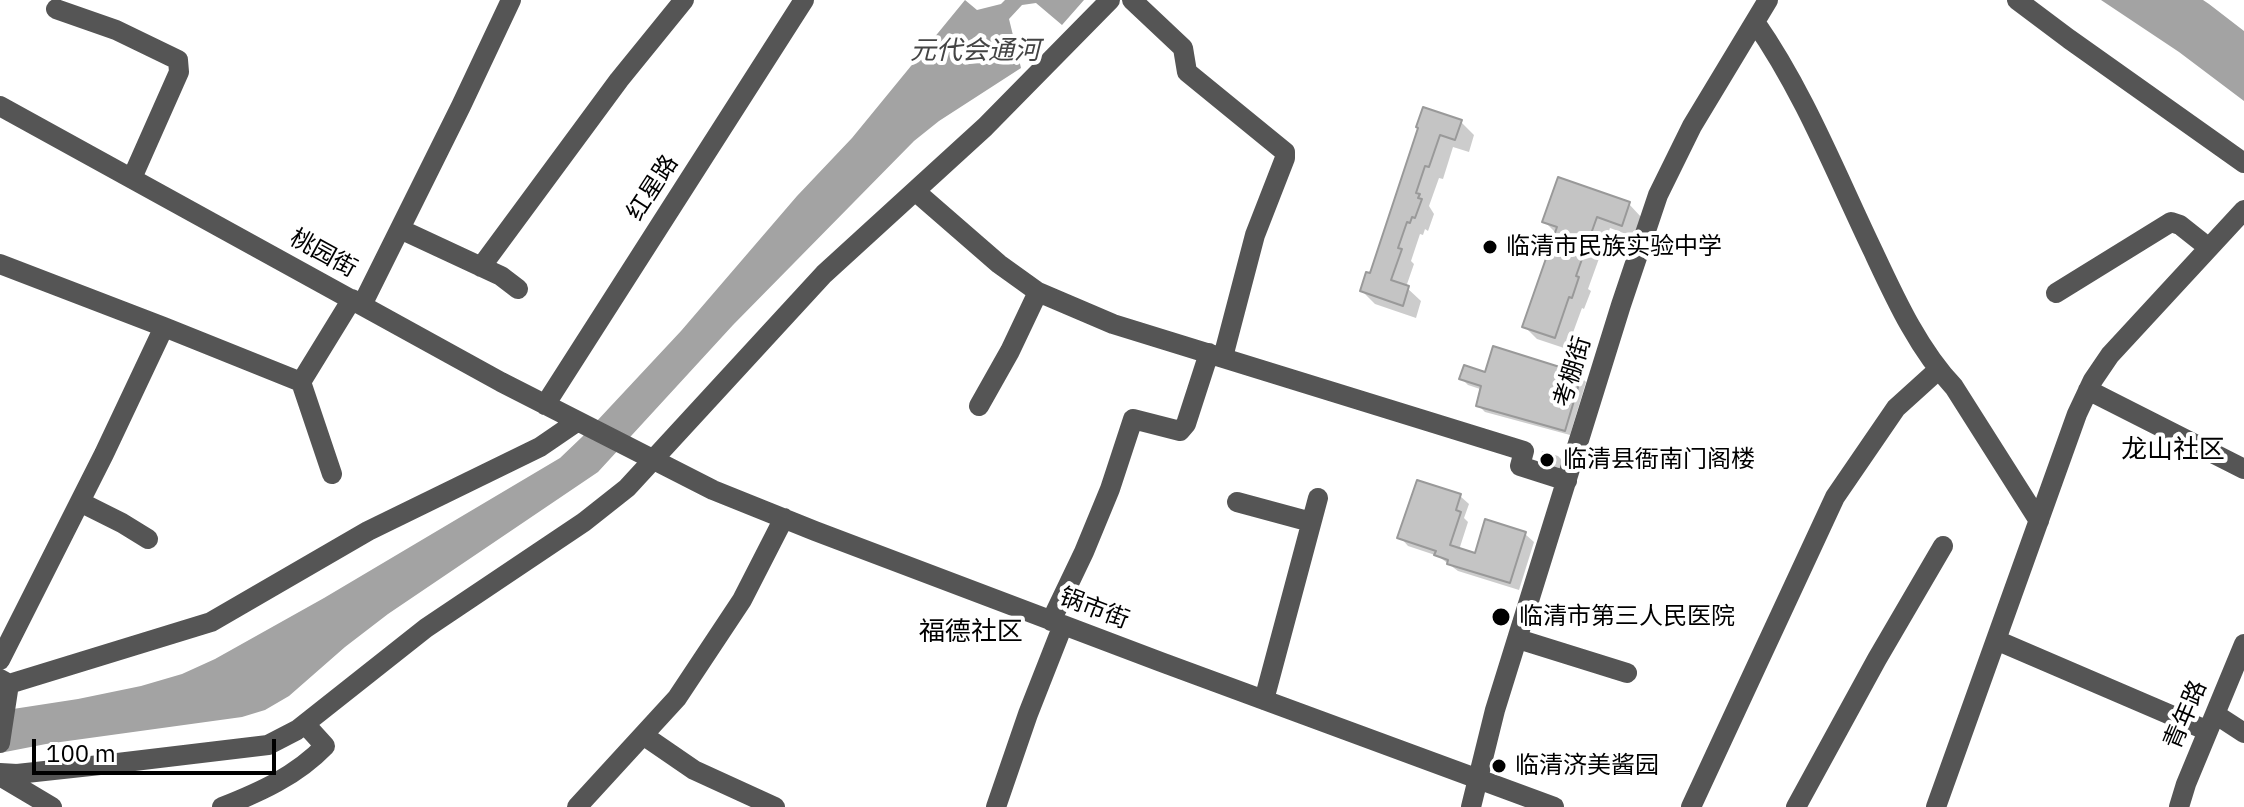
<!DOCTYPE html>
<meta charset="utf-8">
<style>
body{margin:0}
#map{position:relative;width:2244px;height:807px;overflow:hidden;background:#fff;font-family:"IBM Plex Sans",sans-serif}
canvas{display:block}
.scale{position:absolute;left:32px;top:739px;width:244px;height:36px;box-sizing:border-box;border:4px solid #000;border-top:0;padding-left:10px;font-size:24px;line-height:28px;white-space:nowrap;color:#000;-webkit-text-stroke:6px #fff;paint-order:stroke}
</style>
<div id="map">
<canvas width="2244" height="807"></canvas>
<div class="scale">100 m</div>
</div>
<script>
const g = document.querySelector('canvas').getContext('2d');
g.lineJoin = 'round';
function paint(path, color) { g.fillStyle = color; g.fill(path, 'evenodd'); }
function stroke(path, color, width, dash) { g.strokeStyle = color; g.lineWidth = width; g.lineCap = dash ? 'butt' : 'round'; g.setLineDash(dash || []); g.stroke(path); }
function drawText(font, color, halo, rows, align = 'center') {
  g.font = font + ' "IBM Plex Sans","Noto Sans SC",sans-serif'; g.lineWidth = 8; g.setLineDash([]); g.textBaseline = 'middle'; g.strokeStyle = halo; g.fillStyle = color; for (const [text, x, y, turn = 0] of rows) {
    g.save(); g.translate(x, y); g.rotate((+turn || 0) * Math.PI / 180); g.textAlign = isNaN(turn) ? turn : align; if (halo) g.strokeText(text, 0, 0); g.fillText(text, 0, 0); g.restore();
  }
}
paint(new Path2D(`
 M965,0L977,10L1001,4L1005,0H1084L1062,25L1036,3L1022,5L1009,19L1021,68L939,121L914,141L733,325L598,472L388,614L345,647L289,696L265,710L242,717L46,744L0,753V711L78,699L141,686L182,674L215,659L324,598L560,458L582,437L681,331L797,196L852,138Z
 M2101,0H2203L2209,4L2244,31V101L2179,52Z`), '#a3a3a3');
paint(new Path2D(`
 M1461,122L1474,135L1469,152L1453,147L1443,179L1439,178L1429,206L1434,214L1428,231L1425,229L1423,235L1420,234L1411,261L1414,264L1406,287L1421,301L1416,318L1375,304L1362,291L1371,276L1420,128Z
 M1629,204L1641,217L1634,237L1610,228L1588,289L1591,291L1584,309L1582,308L1567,349L1537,339L1524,326L1557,234L1545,222Z
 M1486,374L1580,376L1586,382L1570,435L1485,412L1479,406L1483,390L1468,385L1462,379Z
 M1542,451L1558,456L1564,462L1562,469L1547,464L1540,458Z
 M1418,482L1460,496L1469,504L1464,518L1468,522L1459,550L1476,556L1486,522L1525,534L1534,542L1519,590L1458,571L1438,556L1408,546L1400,537Z`), '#0003');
const building = new Path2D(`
 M1423,107L1462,120L1455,140L1440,135L1429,167L1425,166L1416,193L1420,194L1418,198L1422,199L1415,218L1412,217L1410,223L1407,222L1398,248L1402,249L1391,280L1409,286L1403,306L1360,291L1366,272L1370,273L1418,128L1416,127Z
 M1558,177L1630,202L1622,226L1597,217L1576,276L1579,277L1572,298L1569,297L1555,338L1522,327L1557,227L1542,222Z
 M1493,346L1582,374L1565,431L1476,406L1481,386L1459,379L1464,365L1485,372Z
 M1417,480L1461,494L1456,510L1461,512L1450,545L1475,553L1485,519L1526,532L1510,583L1447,564L1448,560L1434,555L1436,551L1397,538Z`);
paint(building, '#c4c4c4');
stroke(building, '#999', 2);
stroke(new Path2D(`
 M1132,0L1183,48L1187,72L1285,152V158L1255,235L1223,357
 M2017,0L2069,39L2244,163
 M56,9L116,30L178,60L179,72L132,178
 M1755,22C1804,92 1836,174 1873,251C1895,298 1918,349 1954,387L2039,521
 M0,106L501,382L713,490L815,531L1161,662L1554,807
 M915,191L999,264L1038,292L1113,324L1524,451L1520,466L1567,481
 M400,229L501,276L518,289
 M0,264L164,327L301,382L332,474
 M481,267L619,80L684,0
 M2056,293L2171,222L2180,225L2209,248
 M362,305L461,106L511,0
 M301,382L352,299
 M2088,390L2244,469
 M545,405L804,0
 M979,406L1010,351L1038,292
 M80,502L122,523L148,539
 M1237,502L1311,522
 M1051,621L1084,552L1110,489L1133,419L1180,431L1186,424L1209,353
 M1518,639L1627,673
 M1996,640L2208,731
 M0,660L104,454L164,327
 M0,679L9,684L0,743
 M0,684H9L211,622L368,531L540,447L578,421
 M1264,700L1318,498
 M2215,714L2244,733
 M643,735L694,770L775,807
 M0,773L17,774L109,764L268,745L297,730L426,628L584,522L627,488L824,274L985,127L1110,0
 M0,776L52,807
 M222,807C260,792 296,776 325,746L305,724
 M577,807L677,698L742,600L784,518
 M996,807L1028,714L1063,625
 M1471,807L1495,710L1621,305L1658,195L1692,126L1768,0
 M1691,807L1835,497L1896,408L1938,370
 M1796,807L1877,659L1943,546
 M1936,807L2077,414L2093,380L2110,355L2244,210
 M2179,807L2186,784L2244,644`), '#555', 20);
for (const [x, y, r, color] of [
 [1490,247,8,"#000"],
 [1547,460,8,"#000"],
 [1501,617,10,"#000"],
 [1499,766,8,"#000"]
]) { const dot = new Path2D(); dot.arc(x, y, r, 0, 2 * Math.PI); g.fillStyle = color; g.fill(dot); stroke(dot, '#fff', 3); }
drawText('24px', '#000', '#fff', [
 ["红星路",653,188,-57],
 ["桃园街",323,254,29],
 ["考棚街",1573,372,-73],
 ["锅市街",1094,609,21],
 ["青年路",2186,715,-67]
]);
drawText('24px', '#000', '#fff', [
 ["临清市民族实验中学",1506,247],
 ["临清县衙南门阁楼",1563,460],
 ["临清市第三人民医院",1519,617],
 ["临清济美酱园",1515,766]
], 'left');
drawText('italic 26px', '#444', '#fff', [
 ["元代会通河",975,51]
]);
drawText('26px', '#000', '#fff', [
 ["龙山社区",2173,450],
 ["福德社区",971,632]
]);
</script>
